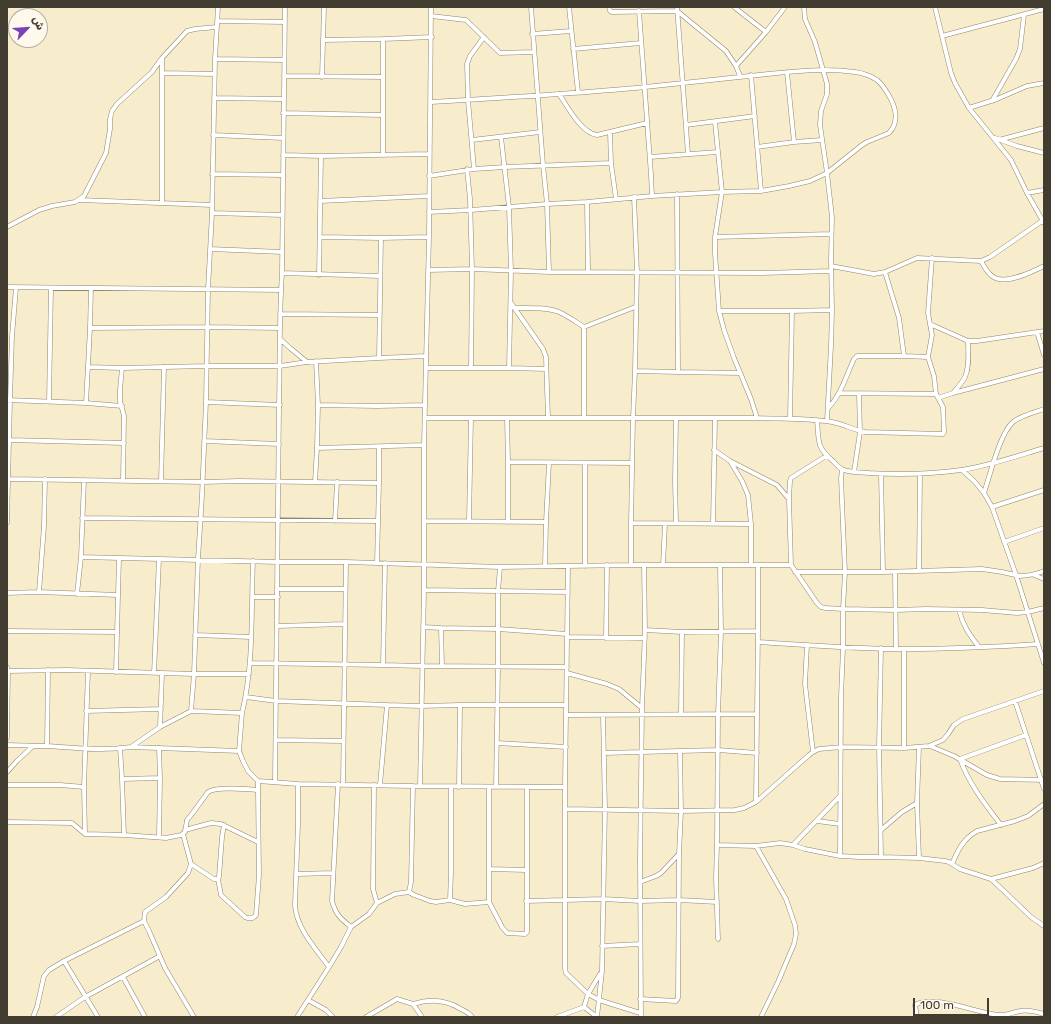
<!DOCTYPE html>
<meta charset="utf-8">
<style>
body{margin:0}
#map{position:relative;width:1051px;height:1024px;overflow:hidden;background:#f7eccb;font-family:Rubik,"Noto Sans Arabic",sans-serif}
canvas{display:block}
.frame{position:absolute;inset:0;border:8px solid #413c2f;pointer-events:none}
.north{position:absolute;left:8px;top:8px;width:40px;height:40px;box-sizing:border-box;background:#fef9ec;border:1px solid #b2ada0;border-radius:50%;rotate:65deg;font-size:11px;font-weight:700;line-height:16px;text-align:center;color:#413c2f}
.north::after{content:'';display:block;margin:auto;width:14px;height:18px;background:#7842b9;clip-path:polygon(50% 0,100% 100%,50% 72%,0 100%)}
.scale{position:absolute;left:913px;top:998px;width:76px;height:18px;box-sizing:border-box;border:2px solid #413c2f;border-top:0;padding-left:5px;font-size:12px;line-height:14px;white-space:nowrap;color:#413c2f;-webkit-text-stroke:3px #fef9ec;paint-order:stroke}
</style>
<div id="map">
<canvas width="1051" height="1024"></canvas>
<div class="frame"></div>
<div class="north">ش</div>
<div class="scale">100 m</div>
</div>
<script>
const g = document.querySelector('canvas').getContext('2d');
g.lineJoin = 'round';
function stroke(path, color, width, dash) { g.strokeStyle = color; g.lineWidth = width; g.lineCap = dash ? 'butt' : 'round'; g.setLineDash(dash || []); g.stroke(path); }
const minor = new Path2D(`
 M531,7L543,165L547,204L549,272
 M569,7L578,92
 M609,7L610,11L612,12L677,11L726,51L736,66L740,76
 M677,7L688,154
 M734,7L766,32
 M804,7L805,19L815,42L827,84V94L821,111L820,125L827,173L832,217L831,260L832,310L831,346L827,421
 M935,7L951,73L955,83L969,108L1011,160L1027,193L1044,223
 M639,11L651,175L652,196
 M431,16L466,20L500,53L534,52
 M217,21L285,22
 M532,34L571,31
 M942,36L1044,9
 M383,39V155
 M323,40L383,39L432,37
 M573,49L641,43
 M215,59L284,60
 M736,66L766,32L785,7
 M162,73L215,74
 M751,75L761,191
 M284,76L383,77
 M322,77L324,7
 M559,94C568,107 581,133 597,135L647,123
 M214,98L284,99
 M992,101L1016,59L1020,49L1024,15
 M969,108L997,99L1027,86L1044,83
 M283,113L383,115
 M715,122L722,192L715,237V253L719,311L724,330L734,358L751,399L757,418
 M686,125L755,116
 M610,133L611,163L616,199
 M213,135L283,138
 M501,137L509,207L511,271L509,368L546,369
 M995,138L1017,146L1044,153
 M472,140L540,132
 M999,140L1044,128
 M794,142L822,140
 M757,147L794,142L787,72
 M283,155L321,156L429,154
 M650,157L718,152
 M467,169L470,199L472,269L471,368
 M474,169L468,100L467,64L470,56L484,37
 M212,174L283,175
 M429,176L474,169L505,167L611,163
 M1027,193L1044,190
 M677,194L678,372
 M80,200L212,205
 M320,201L429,196
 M587,202L588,272
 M162,203V59
 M429,212L471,210L547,204L587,202L652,196L722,192L761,191L789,186L810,181L827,173L862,145L867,142L889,133C900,121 896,107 888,94C885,89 882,84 877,80C871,76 863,73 855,72C826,68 797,71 768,74C727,78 686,83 645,87C573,94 502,98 431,102
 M212,213L282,215
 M7,227L39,210L52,206L75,202L84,196L106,153L110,129V119L112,111L117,104L152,72L162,58L187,31L195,29L217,27
 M320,237L381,238L429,237
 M715,237L831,234
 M210,249L282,252
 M981,261C984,266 987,273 992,276C1004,286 1032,272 1044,266
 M831,266L874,274L885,272L917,258L981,261L990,257L1042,221
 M428,270L472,269L549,272L762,273L831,271
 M885,272L899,318L904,356
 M282,273L380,276
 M319,275L321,156
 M7,287L281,290
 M511,303L543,349L546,357L548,418
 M514,308C528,308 547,307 559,312C568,316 576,322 584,327
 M719,311H792
 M280,314L379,315
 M930,324L968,341H977L1044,331
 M584,327V418
 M584,327L635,307
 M90,328L207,327L280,328
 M1037,332L1044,355
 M280,339L290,348L307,362
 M379,358L381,238
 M88,367L122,368L207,366H280L307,362L379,358L426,356
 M122,368L120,390V401L124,416L123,481
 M426,368H509
 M635,371L678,372L740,373
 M839,393L936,394
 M953,393C957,388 962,383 965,377C970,366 968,352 968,341
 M938,398L953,393L1044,369
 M7,400L86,403L122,406
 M49,402L51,288
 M206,402L280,405
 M86,403L90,328L91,288
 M318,405L377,406L425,405
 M828,408C841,395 846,376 854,359L857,356H904L928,357
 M425,418H757C781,419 809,418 832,422C843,424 854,430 865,432L943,434L944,432L943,407L936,394L934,376L928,357L932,335L928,313L932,258
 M507,418L508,462V522
 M790,419L792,311L832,310
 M817,420C819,441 816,447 833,461C836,464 839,468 842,469C849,473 861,472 869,473C900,475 931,474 961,470C989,466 1017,456 1044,448
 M9,440L124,443
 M204,441L279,444
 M317,448L424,445
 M714,450L730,461L777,485L789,499
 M826,456L791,478L790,481L789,499L791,565L817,603L821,607L826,608L843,609L896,610L926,609L982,610L1017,613L1028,612L1044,608
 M730,461L742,481L748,495L751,524V565
 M508,462L632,463
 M962,470L975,482L984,493L992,507L1016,575L1044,663
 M854,472L860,432L859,394
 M881,474L883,572
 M8,479L203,482L239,481L379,483
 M161,481L164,367
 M315,482L317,448L318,405L316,361
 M984,493C990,475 1000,433 1013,422C1020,416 1035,412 1044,409
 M992,507L1044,490
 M82,518L378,521
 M335,521L337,482
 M424,521L546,522
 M469,521L471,418
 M7,523L10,400L12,336L16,288
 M631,523L751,524
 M676,523L675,481L676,419
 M713,523L715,419
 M1004,542L1044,528
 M81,557L278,562H346L500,567L631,565H791
 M377,563L379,483V447
 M631,565V523L633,418L635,371L637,272L634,197
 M663,565L665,524
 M545,566L546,522L549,463
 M568,566L565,787V969L566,973L588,994L599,1000L640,1013
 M585,566V463
 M919,571L920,474
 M795,572H883L982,569L1002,572L1020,576C1029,576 1036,574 1044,571
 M895,572L896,649
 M1034,575L1044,579
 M278,589H345
 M424,590L568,592
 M39,592L44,526L45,479
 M7,593L39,592L118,595
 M77,594L81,557L84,480
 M252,597H278
 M959,610C963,626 969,634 979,647
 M277,626L345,624
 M423,627L441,628L498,629L567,634
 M441,628L442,666
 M645,630L682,632L758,631
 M7,631L117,632
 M195,635L251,637
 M567,637L645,638
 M606,638L607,565
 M758,642C806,645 855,649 904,649C948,649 993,647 1038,644
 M807,645L805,684L813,752
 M904,649V748
 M250,663L383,665L422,666L567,667
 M383,665L385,563
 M7,667L8,671L7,738
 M7,671L67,670L194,674H249
 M116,672L119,558
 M154,673L159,559
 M567,673L607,684L619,689L642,708
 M246,697L276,701L387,705
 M1015,701L1044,789
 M86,711L161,709
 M191,711L242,713L239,751L243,761L248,771L258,781V790L259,875L256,915C253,919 249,919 245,917L221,895L218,879L219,877L222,837L224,825
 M242,713C254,664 251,611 253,561
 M681,714L682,632
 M567,715L757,714
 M160,727L162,673
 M276,740L343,741
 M497,743L566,747
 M7,745C20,745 34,746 47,746C75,748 103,751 131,747L239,751
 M47,746L48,670
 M930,746L954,756L987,775L1000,779L1044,780
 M131,747L160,727L191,711L194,674L198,559L202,495L206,402L208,289L212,213L215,59L218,7
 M120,748L122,779L124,835
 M604,753L718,750L757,753
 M7,772L17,761L33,746
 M122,779L160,778
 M258,781L298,784L413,786L565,787
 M275,782C277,657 277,532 279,407C280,362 279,318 282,273L285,7
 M298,784V824L295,905C296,928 316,949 329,967
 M338,784L332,901C336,915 340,918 351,927
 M343,784L346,562
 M7,785H60L84,787L88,671
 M374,785L373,889L377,903
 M380,785L387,705L421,706L460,705
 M420,786L424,590V445L429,237L431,7
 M84,787L85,834
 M459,787L460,705H566
 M489,787V902L502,927L507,933L525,934L527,932V787
 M496,787L498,667V591L500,567
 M756,802L758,631V565
 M565,809L681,811L735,810L744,808L756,802L809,755L813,752L819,749L842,747L904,748L929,746L943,740L948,734L954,725L963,719L1044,691
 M817,821L840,824
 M7,822L72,823L85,834L124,835L166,838L181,835L185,832L187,820L192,814L208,792C216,786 247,789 258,790
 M1001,825C985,804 969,784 960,759L1026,735
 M185,830L211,823L221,824L258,842
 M881,830L902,812L917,803
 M183,834L191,864L188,873L166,897L145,912L144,921L149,931L165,968L194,1017
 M159,837L160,778L159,748
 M717,845L756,846L780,843L793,845L805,849L840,856L860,857H881L919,858L945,861L949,862L960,869L991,879L1006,893L1031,917L1044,926
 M793,845L840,796
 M756,846L786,899L795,925L796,934L794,944L778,982L761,1017
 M840,856L841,697L843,648V609L845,572L841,478L842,469
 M881,857L879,747L881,648
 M919,858L917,803L919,747
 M191,864L214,879H218
 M952,864C958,850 963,839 977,831L1015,821L1028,816L1044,804
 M489,869L526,870
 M297,874L333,873
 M991,879L1033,868L1044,863
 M640,882L656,876L661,873L678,855
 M409,892L414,895L430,901L436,902L450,900L465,904L489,902
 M450,900L451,872V787
 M526,901L603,899L640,901L679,900L717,902
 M718,939L716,878L717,845L718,714L721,632L720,565
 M602,946L640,944
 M64,961L98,1017
 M123,977L145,1017
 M640,999L676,1001L678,998L679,855L681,811L680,751
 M308,1000L326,1010L333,1017
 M413,1004C429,999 444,999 459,1008C464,1011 469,1012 472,1017
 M584,1007L597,1017
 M33,1017L37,1007L44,976L49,970L64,961L144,921
 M56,1017L85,997L160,956
 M297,1017L329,967L341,947L351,927L369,914L377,903L395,894L409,892L411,882L413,786
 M366,1017L397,999L413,1004L422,1017
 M557,1017L584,1007L588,994L600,974
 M597,1017L602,971L605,809L603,715
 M641,1017L640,859L642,708L645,630L644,565
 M917,1017L915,1005C935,994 976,1013 999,1015C1006,1016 1013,1012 1020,1011C1028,1009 1036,1012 1044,1014`);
stroke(minor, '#908668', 5);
stroke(minor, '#fff', 4);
</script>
